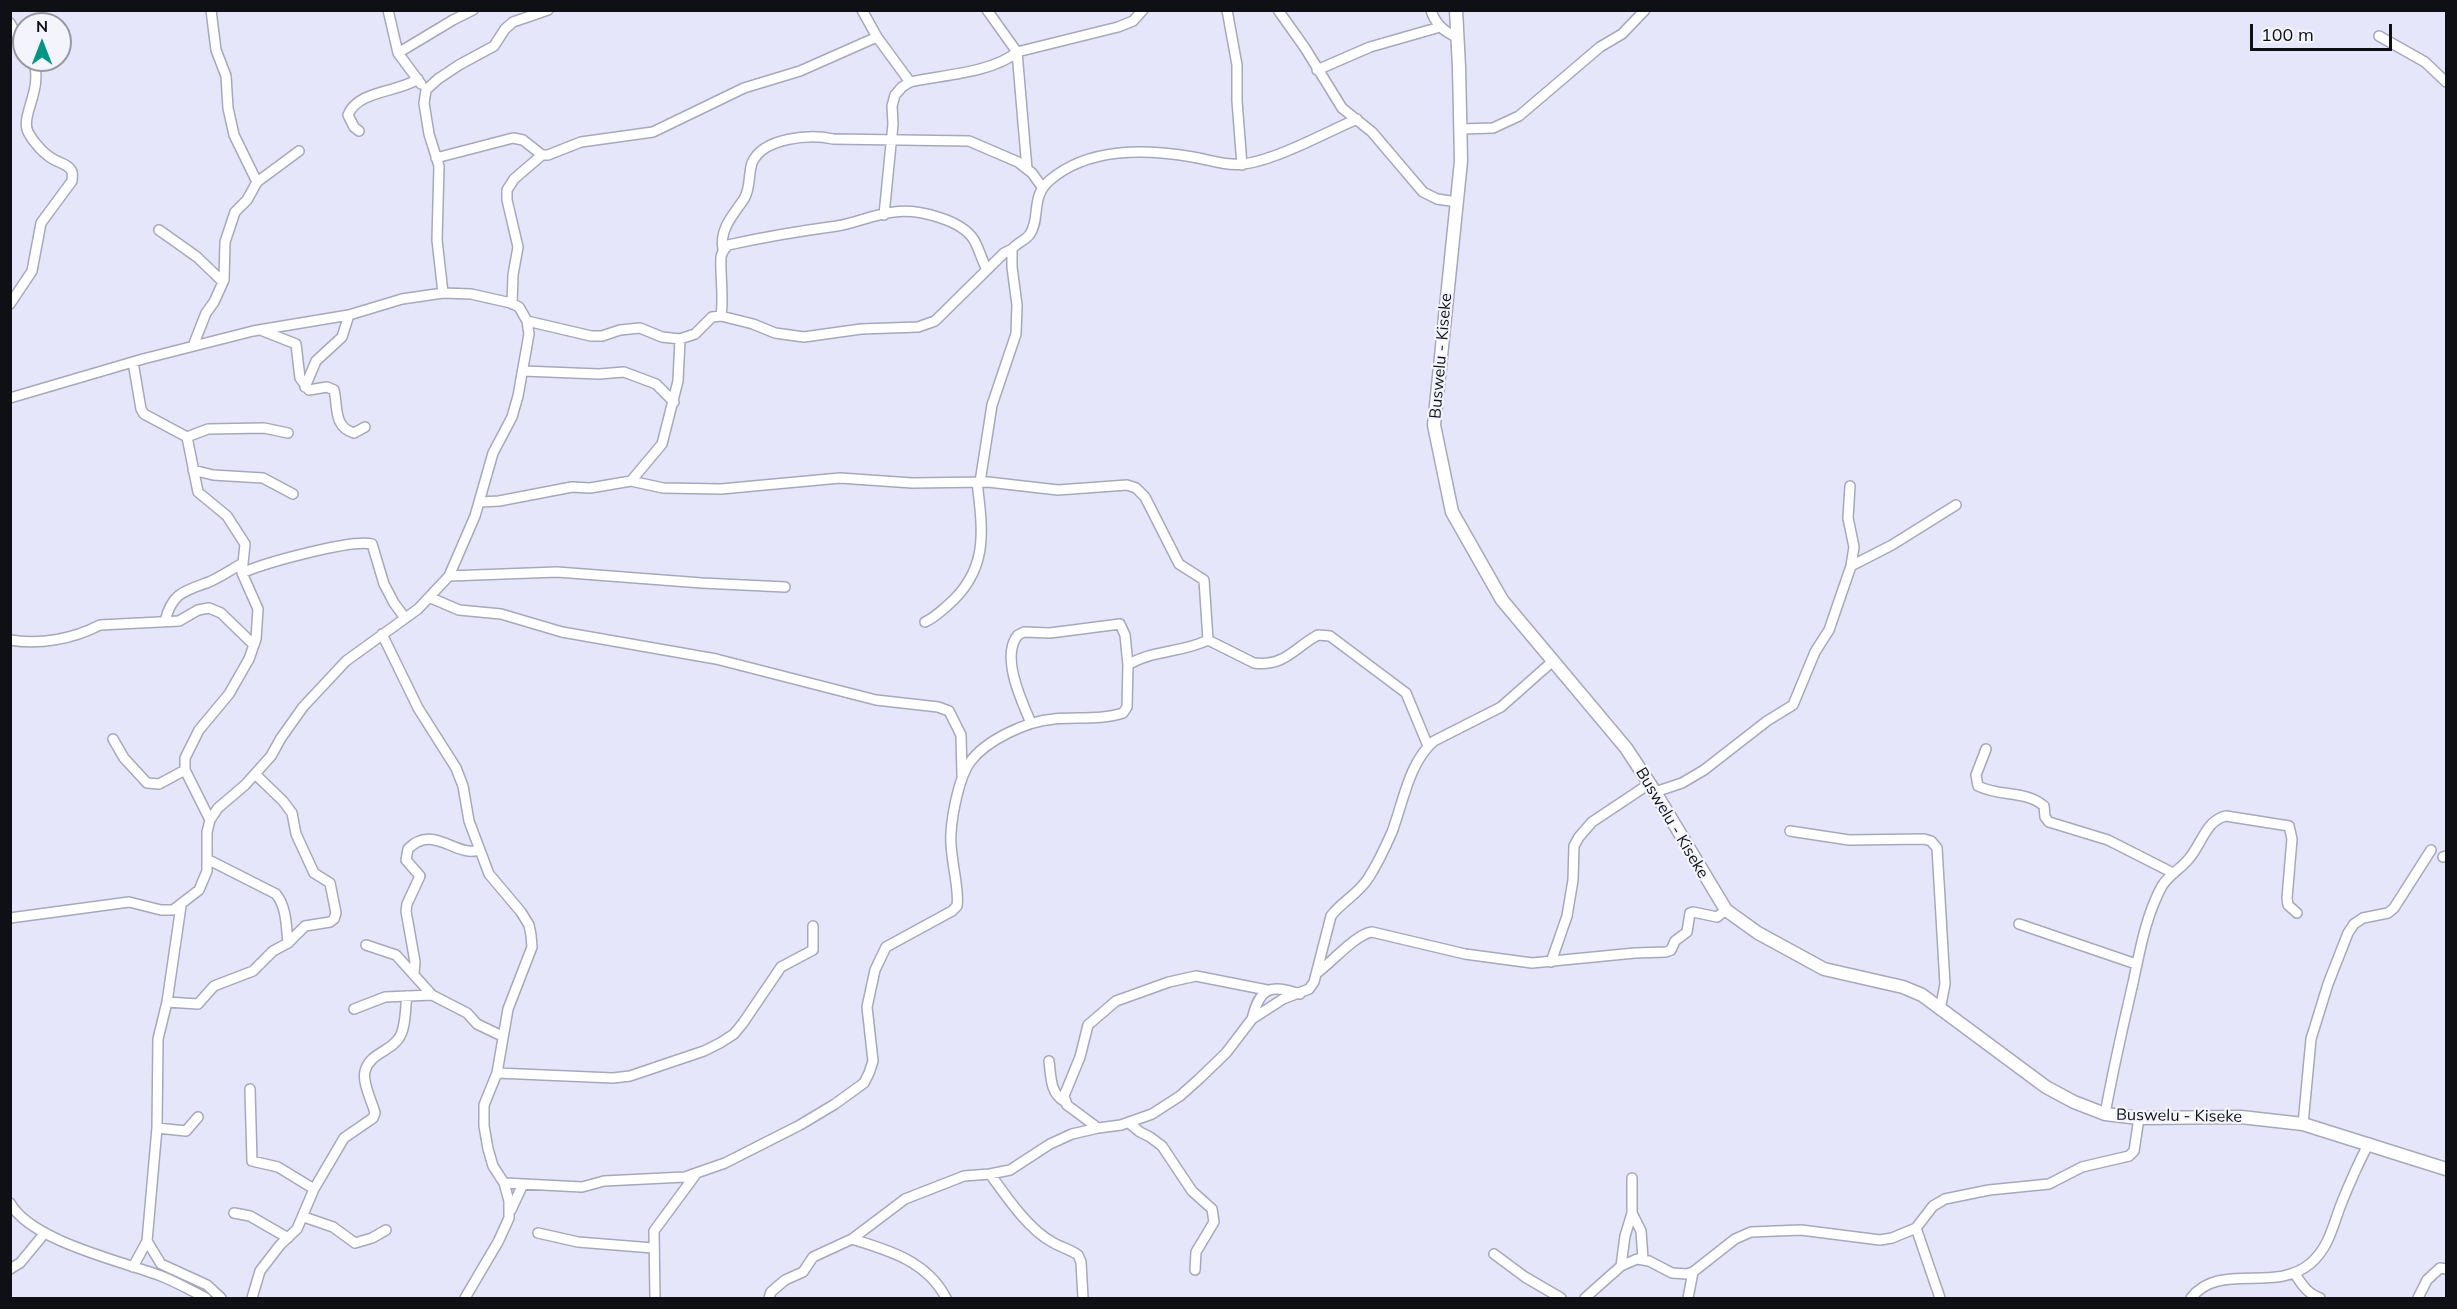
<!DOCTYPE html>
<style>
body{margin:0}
#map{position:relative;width:2457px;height:1309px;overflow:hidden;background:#e5e6fa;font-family:Mulish,sans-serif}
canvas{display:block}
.frame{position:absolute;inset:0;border:12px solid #0f1016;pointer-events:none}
.north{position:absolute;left:12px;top:12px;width:60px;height:60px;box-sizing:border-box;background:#f4f4fd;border:2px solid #9899a1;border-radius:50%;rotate:0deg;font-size:16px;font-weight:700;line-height:24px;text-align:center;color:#0f1016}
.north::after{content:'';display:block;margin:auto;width:21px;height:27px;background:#009584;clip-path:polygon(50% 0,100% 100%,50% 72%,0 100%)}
.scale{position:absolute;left:2250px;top:24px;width:142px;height:27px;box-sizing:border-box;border:3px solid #0f1016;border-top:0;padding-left:8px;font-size:18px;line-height:21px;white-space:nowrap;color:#0f1016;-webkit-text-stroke:4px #f4f4fd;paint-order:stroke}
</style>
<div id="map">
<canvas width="2457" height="1309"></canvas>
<div class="frame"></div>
<div class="north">N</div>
<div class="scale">100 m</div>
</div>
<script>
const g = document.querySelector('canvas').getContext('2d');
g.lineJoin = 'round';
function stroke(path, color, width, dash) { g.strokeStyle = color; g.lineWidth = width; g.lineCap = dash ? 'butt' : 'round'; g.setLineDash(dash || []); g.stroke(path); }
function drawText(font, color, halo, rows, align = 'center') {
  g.font = font + ' Mulish,sans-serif'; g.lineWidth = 4.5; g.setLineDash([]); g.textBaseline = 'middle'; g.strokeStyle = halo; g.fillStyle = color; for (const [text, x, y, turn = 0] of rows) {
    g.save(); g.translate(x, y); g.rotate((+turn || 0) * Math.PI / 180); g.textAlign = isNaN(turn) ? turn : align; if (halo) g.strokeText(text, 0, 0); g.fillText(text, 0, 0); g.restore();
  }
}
const street = new Path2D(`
 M211,10L216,50L226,76L228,108L234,135L257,182
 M388,10L398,53L421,84
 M862,10L877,37L910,82
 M987,10L1017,52L1027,169
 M1227,10L1237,65V101L1242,165
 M1278,10L1305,48L1342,108L1372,132L1423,192L1437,199L1457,202
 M1431,10C1435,24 1444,32 1457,37
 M10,23L24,48
 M2379,36L2425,62L2446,82
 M398,53L453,20L473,10
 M1317,70L1370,47L1440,27
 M1461,129L1493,128L1519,116L1600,47L1622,34L1645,10
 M359,131L354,127L348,115C358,90 397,93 418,79
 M436,158L513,138L523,140L542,155H548L581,142L653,132L744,88L800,71L877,37
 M884,215L893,124L892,106L895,95L902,87L910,82C941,75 992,73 1017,52L1118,27L1133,21L1143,10
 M159,230L197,257L223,282
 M723,249C719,229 734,214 744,199C751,187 748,175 752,163C763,137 811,134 833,139L969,141L1018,162L1032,173L1042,187
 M443,293L437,240L439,166L429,134L424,103L426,90L438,79L459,65L494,46L505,29L513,22L548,10
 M10,304L32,271L41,223L72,181C72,178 73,175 72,172C69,164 59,163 53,159C44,154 33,142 28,132C20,115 44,89 33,60
 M512,304L513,275L518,247L507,200V190L514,179L542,155
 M721,316C724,296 720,277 721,257C722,252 724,249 728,245C764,237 800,231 837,226C856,223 875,214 894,212C917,209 961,219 974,240C979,249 982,260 987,270
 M527,321L591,336H602L620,330L640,328L662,337L680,339L695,334L712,317L721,316L753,324L775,333L804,337L861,329L918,327L935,321L1004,253L1012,249
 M263,331L296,344L300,378L309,390L327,387L334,390C338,406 333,427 354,433L365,427
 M193,346L206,313L214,302L224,280L225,242L235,212L247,200L257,182L299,151
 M133,362L141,409L144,414L187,437L208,429L264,428L288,433
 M523,371L599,374L624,372L656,384L674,402
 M305,387L316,361L342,337L349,315
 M10,398L143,359L253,331L349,315L402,299L443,293L471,294L511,303L519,307L527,321L529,334L518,396L512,417L493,453L475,516L449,576L418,609L346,661L303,707L281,738L271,756L245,785L218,808L210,820L207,832V871L199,890L173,910H161L129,902L10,918
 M187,437L198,492L227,516L245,544L242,573L258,609L256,639L249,659L229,694L199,730L185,758V770L210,820
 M193,470L213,475L263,478L293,494
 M631,481L662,444L678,381L680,339
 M980,482L992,405L1016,334L1017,305L1012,267V249C1017,243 1026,240 1030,234C1041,217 1030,197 1050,180C1089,147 1145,149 1193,157C1209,160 1227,166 1243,164C1274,161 1327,132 1357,119
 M1850,486L1848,518L1854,547L1851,566
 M480,502L499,501L572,487L590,488L631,481L663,488L721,489L840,478L912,483L988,482L1058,490L1127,485L1136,488L1145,497L1179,564L1204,580L1208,640L1254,663C1285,667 1295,647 1318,635L1330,636L1406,693L1428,746
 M242,573C264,563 351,539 372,544L384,584L394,603L405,618
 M449,576L557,572L702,583L785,587
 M431,598L459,610L501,614L562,632L716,659L876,700L938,707L949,711L961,735L962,776
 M165,621C172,593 184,591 209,582C221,577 232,569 243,563
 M925,622C934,618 940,612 947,606C989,570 983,532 977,482
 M382,634L418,708L456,768L463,786L469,821L489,874L521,912L529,925L531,935L532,947L508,1009L497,1073L484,1105V1126L488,1149L493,1166L504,1183L509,1201V1218L498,1242L465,1298
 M10,640C40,645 73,639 100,625L179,621L198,610L209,608L221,613L254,645
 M1031,723C1022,702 1000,656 1018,635L1024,632L1050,633L1120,624L1125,635L1128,665
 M113,739L124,758L147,783L159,784L185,770
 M1986,749L1976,775L1978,786C2000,797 2025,790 2044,806L2045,817L2049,822L2108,840L2173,873
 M1655,792L1682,783L1704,770L1767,721L1793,705L1815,652L1829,630L1851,566L1892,545L1956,505
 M1790,831L1849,840L1924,839L1931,841L1937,848L1945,984L1940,1010
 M2443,857L2446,856
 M207,859L276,894C287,908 286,926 288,943
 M2019,924L2136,964
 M366,945L396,955L432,995L467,1013L477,1024L502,1036
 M1551,962L1567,916L1573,880L1574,846L1579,837L1592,822L1649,784
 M1318,972C1332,962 1356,934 1372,932L1465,954L1532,963L1635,953L1666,952L1671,950L1675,941L1687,932L1690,913L1693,912L1717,917L1726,910
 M414,974L415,962L406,911L407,904L420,876L406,860L408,849C433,823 456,858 479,850
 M167,1002L198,1004L214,986L253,971L273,951L288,943L305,926L330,922L334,919L336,913L330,883L314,873L296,834L292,813L283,801L255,774
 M354,1009L385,997L432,995
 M1252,1019C1260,987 1270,984 1300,994
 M1049,1061C1051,1076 1050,1093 1064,1101
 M497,1073L613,1078L630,1076L704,1051L720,1043L734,1034L743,1023L781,967L813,950V926
 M250,1089L252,1161L278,1167L314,1189
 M2105,1114C2113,1070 2123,1026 2133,983C2140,950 2146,915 2162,886C2170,873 2183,868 2191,856C2202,842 2207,820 2226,816L2289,826L2292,839L2287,898L2288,905L2297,913
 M1129,1123L1140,1132L1150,1137L1162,1146L1192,1191L1212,1209L1214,1222L1196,1252L1195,1270
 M2303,1124L2311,1039L2328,984L2348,933L2354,924L2363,918L2388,913L2394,908L2431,850
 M157,1128L186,1131L198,1117
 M1098,1128L1067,1105L1064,1096L1080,1057L1088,1025L1116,1001L1169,982L1196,976L1267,990
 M990,1174C1006,1196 1028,1229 1052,1242C1060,1247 1070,1249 1078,1255L1081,1262L1083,1298
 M1632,1178V1213L1641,1231L1643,1259
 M504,1183L582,1187L604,1181L685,1177L725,1163L800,1125L835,1104L864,1083L869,1073L873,1061L867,1007L875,970L886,947L952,911L957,906C960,888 949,856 951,833C952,815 959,777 970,762C986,740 1027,721 1054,719C1076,717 1102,720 1123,713L1127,707L1128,665C1151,650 1182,653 1208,640
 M10,1203C31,1241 121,1261 161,1276C176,1282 192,1291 206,1298
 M511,1210L523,1184
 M234,1213L250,1216L288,1238
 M304,1217L333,1227L355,1243L372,1238L386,1230
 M1916,1228L1940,1298
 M538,1233L578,1242L653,1248
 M852,1239C888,1250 927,1261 946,1298
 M147,1241L161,1264L207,1285L221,1298
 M1494,1254L1525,1277L1561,1298
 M1621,1266L1625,1236L1632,1213
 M133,1267L147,1241L157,1128L158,1039L167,1002L181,906
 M10,1269L20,1263L44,1234
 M2295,1274C2302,1285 2308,1294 2320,1298
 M252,1298L260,1271L280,1245L297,1229L314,1189L344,1138L373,1118L375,1113C372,1101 362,1083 365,1071C370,1053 390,1052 399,1038C406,1028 405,1009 407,996
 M655,1298L654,1231L696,1174
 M769,1298L771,1292L785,1280L803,1272L813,1257L852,1239L905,1199L964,1176L990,1174L1010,1170L1050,1144L1072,1134L1098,1128L1121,1125L1152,1114L1180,1096L1199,1079L1226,1053L1252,1019L1283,999L1309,989L1314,982L1331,916C1342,901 1359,894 1369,877C1378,863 1385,848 1392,832C1403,803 1409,762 1434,741L1501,707L1553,661
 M1585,1298L1621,1266L1637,1259L1649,1261L1672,1273L1687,1274L1693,1272L1735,1239L1751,1232L1801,1230L1880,1240L1892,1238L1916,1228L1933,1206L1945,1199L1989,1190L2049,1184L2082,1167L2129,1156L2134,1151L2139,1118
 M1688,1298L1693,1272
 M2191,1298C2220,1261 2275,1294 2311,1263C2330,1246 2333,1224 2342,1202C2350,1182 2359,1162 2369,1143
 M2418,1298L2427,1280L2440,1268L2446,1269`);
const secondary = new Path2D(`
 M1456,10L1459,67L1461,161L1434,425L1452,512L1502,600L1626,748L1655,792L1726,910L1758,933L1824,969L1903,987L1922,995L2046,1087L2074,1102L2105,1114L2139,1118L2241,1117L2303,1124L2446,1169`);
stroke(street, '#a7a8bb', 12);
stroke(secondary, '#a7a8bb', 15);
stroke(street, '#fff', 9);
stroke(secondary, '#fff', 12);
drawText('16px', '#0f1016', '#f4f4fd', [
 ["Buswelu - Kiseke",1441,356,-85],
 ["Buswelu - Kiseke",1672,823,59],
 ["Buswelu - Kiseke",2179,1116,1]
]);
</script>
